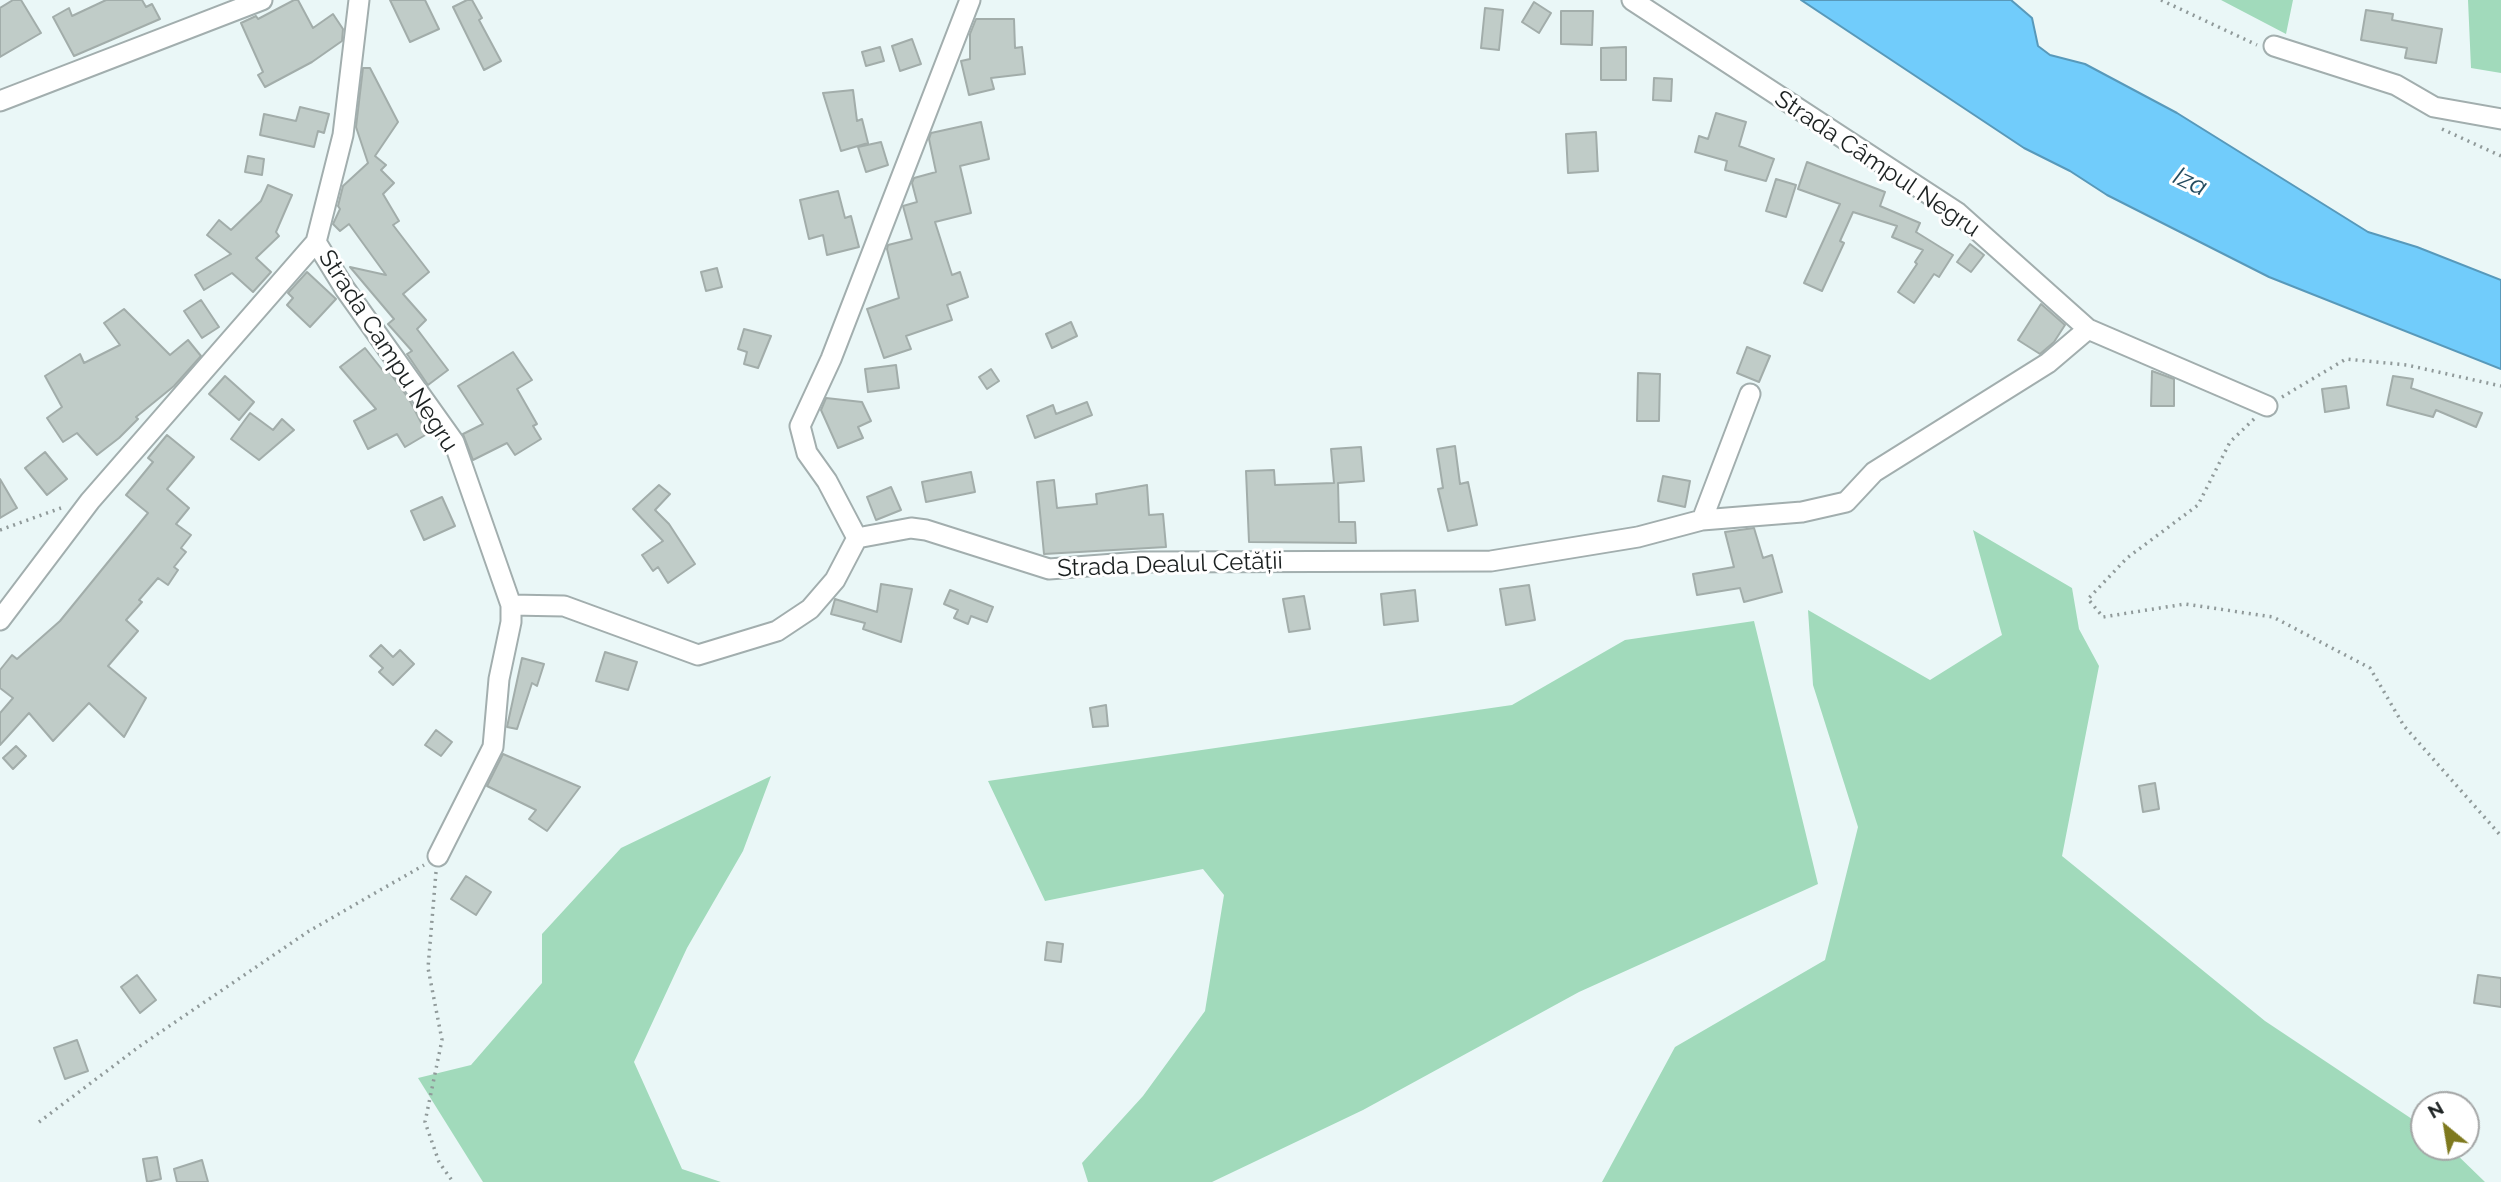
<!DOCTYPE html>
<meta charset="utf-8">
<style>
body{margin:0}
#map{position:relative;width:2501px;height:1182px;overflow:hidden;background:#eaf7f7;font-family:Raleway,sans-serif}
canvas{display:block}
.north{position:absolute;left:2410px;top:1091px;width:70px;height:70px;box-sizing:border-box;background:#fff;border:2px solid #a4a6a6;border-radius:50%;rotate:330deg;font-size:19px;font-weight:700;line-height:28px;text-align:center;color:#1c2121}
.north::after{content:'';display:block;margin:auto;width:24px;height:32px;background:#7e791e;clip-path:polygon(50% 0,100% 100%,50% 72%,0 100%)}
</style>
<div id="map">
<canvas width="2501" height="1182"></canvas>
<div class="north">N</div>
</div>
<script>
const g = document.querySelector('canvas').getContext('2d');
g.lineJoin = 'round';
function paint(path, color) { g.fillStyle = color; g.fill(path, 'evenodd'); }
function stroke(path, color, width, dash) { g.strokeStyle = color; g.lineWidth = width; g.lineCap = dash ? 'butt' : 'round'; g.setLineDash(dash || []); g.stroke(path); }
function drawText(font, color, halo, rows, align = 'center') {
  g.font = font + ' Raleway,sans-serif'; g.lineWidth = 6; g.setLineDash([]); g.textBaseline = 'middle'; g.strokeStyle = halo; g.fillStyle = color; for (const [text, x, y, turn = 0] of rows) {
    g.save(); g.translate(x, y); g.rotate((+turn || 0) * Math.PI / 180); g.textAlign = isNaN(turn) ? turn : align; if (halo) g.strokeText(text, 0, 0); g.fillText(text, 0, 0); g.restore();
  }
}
paint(new Path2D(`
 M2221,0H2293L2286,34Z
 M2468,0H2501V73L2471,68Z
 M1973,530L2072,588L2079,629L2099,666L2062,856L2265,1021L2424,1127V1147H2449L2485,1182H1602L1675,1047L1825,960L1858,827L1813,685L1808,610L1930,680L2002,635Z
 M1754,621L1818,884L1579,992L1363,1110L1212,1182H1088L1082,1163L1143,1096L1205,1011L1224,895L1203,869L1045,901L988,781L1512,705L1625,640Z
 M771,776L743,851L687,948L634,1062L682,1169L721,1182H483L418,1078L471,1065L542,983V934L621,848Z`), '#a1dabb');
const water = new Path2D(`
 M1801,0H2011L2032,18L2038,46L2050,55L2085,64L2177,113L2368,232L2417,247L2501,280V369L2269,277L2107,195L2070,171L2024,148Z`);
paint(water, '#71ccfb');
stroke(water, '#5899ba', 2);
const building = new Path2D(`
 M13,0H21L41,33L0,57V8Z
 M106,0H142L146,7L152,4L160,19L74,56L53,17L69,8L72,16Z
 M294,0H298L313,28L333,14L343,29L342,41L312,62L265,87L258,75L263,72L241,23L256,16L258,19Z
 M390,0H425L439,29L410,42Z
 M467,0H472L482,18L479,20L501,61L484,70L453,7Z
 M1534,2L1551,13L1539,33L1522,22Z
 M1485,8L1503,10L1499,50L1481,48Z
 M2366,10L2393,14L2392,20L2442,29L2436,63L2405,58L2407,48L2361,40Z
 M1561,11H1593L1592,45L1561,44Z
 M976,19H1014L1015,48L1022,47L1025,74L991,78L994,89L969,95L961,61L970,59V34Z
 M912,39L921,64L900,71L892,46Z
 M880,47L884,61L866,66L862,52Z
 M1626,47V80H1601V48Z
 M363,68H370L398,122L375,156L386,165L381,170L394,183L383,194L399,221L393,225L429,272L403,294L426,320L417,329L448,370L428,385L407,354L412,351L388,324L394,319L350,267L386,275L349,224L340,231L333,224L340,209L338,206L343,186L368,163L356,127Z
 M1654,78L1672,79L1671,101L1653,100Z
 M853,90L857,121L862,119L868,143L841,151L823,93Z
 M300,107L329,114L324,133L318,131L314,147L260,135L264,114L296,121Z
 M1716,113L1746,122L1739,146L1774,159L1766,181L1725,170L1727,161L1695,152L1699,136L1708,139Z
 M981,122L989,159L960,166L971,213L935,222L952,275L960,272L968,297L947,305L952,320L906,336L911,349L884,358L867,309L899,298L887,249L888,245L912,239L903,206L917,202L912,183L914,178L936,172L929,139L931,133Z
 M1596,132L1598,171L1568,173L1566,134Z
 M881,142L888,165L866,172L858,147Z
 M248,156L264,159L262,175L245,172Z
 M1807,162L1885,192L1880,206L1920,223L1916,232L1953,255L1939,277L1934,274L1914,303L1898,292L1917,264L1915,262L1923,250L1892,237L1897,226L1853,212L1840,241L1844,243L1822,291L1804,283L1840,204L1798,189Z
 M1776,179L1796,185L1786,217L1766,211Z
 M268,185L292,195L276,232L279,236L256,258L271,272L253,292L232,273L204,290L195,275L231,254L207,235L219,220L231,230L261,201Z
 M838,191L845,218L851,216L859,247L827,255L823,235L809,239L800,200Z
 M1970,244L1984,255L1971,272L1957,262Z
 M717,268L722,287L706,291L701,272Z
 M307,272L336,299L310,327L287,305L293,298L288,293Z
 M201,300L219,327L202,338L184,311Z
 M2041,304L2065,325L2054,342L2040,354L2018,340Z
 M124,309L170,355L188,340L201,356L174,386L136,417L138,419L119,438L97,455L77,433L63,442L47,418L62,407L45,376L80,354L84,363L120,345L104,323Z
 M1071,322L1077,336L1052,348L1046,334Z
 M744,329L771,336L758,368L744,364L747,352L738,349Z
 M1747,347L1770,356L1759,382L1737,373Z
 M365,348L384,372L387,369L409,399L427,434L405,447L397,434L368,449L354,421L376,409L340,367Z
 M513,352L532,380L517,389L537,424L533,426L541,439L515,455L507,443L473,460L463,434L483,424L458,386Z
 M896,365L899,388L868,392L865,369Z
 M991,369L999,381L987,389L979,377Z
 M2152,371L2174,379V406H2151Z
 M1638,373L1660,374L1659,421H1637Z
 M225,376L254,402L239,420L209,394Z
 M2393,376L2413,379L2411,388L2482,413L2476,427L2436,410L2433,417L2387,405Z
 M2346,386L2349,408L2325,412L2322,389Z
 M826,398L862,402L871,421L858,427L863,438L838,448L821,410Z
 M1087,402L1092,415L1035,438L1027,416L1053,405L1056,414Z
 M250,413L273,430L282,419L294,430L259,460L231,439Z
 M167,435L194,457L167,489L189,508L176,524L191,535L181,548L186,552L174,567L178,570L168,585L158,578L139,600L142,602L126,620L138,631L108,666L146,698L124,737L89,703L53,741L29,713L0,745V713L13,698L0,688V670L12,655L17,659L60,621L148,513L126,495L153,462L148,458Z
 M1455,446L1460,484L1468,482L1477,525L1448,531L1438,489L1443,488L1437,449Z
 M1361,447L1364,481L1338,483L1339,522H1355L1356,543L1249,542L1246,471L1274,470L1275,485L1334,483L1331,449Z
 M45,452L67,479L47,495L25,468Z
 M971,472L975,492L926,502L922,482Z
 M1663,476L1690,481L1685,507L1658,501Z
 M0,479L17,508L0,518Z
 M1054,480L1057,508L1097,504L1096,494L1147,485L1149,515L1163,514L1166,547L1044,554L1037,482Z
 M659,485L670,494L655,510L669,524L695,564L668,583L658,567L653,571L642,555L663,541L633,509Z
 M891,487L901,510L876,520L867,497Z
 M442,497L455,526L424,540L411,511Z
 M1754,528L1763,558L1772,555L1782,592L1744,602L1740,588L1697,595L1693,574L1734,567L1725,532Z
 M881,584L912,589L901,642L863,629L865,623L831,614L835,599L877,612Z
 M1529,585L1535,620L1506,625L1500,589Z
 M950,590L993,607L987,622L971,616L968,624L954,618L958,610L944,604Z
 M1415,590L1418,621L1384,625L1381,594Z
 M1304,596L1310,629L1289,632L1283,599Z
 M381,645L393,657L400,650L414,664L393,685L379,672L383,668L370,656Z
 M605,652L637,662L628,690L596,681Z
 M522,658L544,664L537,686L532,683L517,729L507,727Z
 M1106,705L1108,726L1093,727L1090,708Z
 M436,730L452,742L441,756L425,745Z
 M16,746L26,756L13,769L3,758Z
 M503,754L580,787L547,831L529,819L536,810L487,786Z
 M2155,783L2159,809L2143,812L2139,786Z
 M466,876L491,892L476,915L451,899Z
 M1047,942L1063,944L1061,962L1045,960Z
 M137,975L156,1000L140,1013L121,987Z
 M2478,975L2501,978V1007L2474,1003Z
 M77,1040L88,1071L65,1079L54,1048Z
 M157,1157L161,1179L147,1182L143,1159Z
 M202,1160L208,1182H177L174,1169Z`);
paint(building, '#c0ccc8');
stroke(building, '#a2adaa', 2);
const minor = new Path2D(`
 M359,0L343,135L316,242L345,289L454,442L511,605V622L499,679L493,747L438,856
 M1632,0L1958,213L2088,329L2267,406
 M2274,46L2396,85L2434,107L2501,119
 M0,101L262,0
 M1702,520L1750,394
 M857,538L911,528L926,530L1049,569L1141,562L1491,561L1638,537L1702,520L1802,512L1846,502L1874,472L2048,363L2088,329
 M511,605L564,606L698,655L777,631L810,609L835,580L857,538L827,481L807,453L800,426L831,359L970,0
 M0,620L90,501L316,242`);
stroke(minor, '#a2aeae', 23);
stroke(new Path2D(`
 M2161,0L2257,45
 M2442,129L2501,156
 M2282,397L2346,359L2407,365L2501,386
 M2254,419L2230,442L2198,505L2127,558L2088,599L2103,617L2185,604L2273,617L2370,668L2404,726L2501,836
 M0,530L61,508
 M436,872L428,968L442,1040L425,1122L439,1162L453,1182
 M39,1122L140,1046L309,931L424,865`), '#909a9a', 3.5, [2, 5]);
stroke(minor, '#fff', 19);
drawText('24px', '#1c2121', '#fff', [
 ["Strada Câmpul Negru",1877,164,34],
 ["Strada Campu Negru",388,351,57],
 ["Strada Dealul Cetății",1170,565,-2]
]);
drawText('italic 26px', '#234b5f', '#fff', [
 ["Iza",2190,182,25]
]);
</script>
